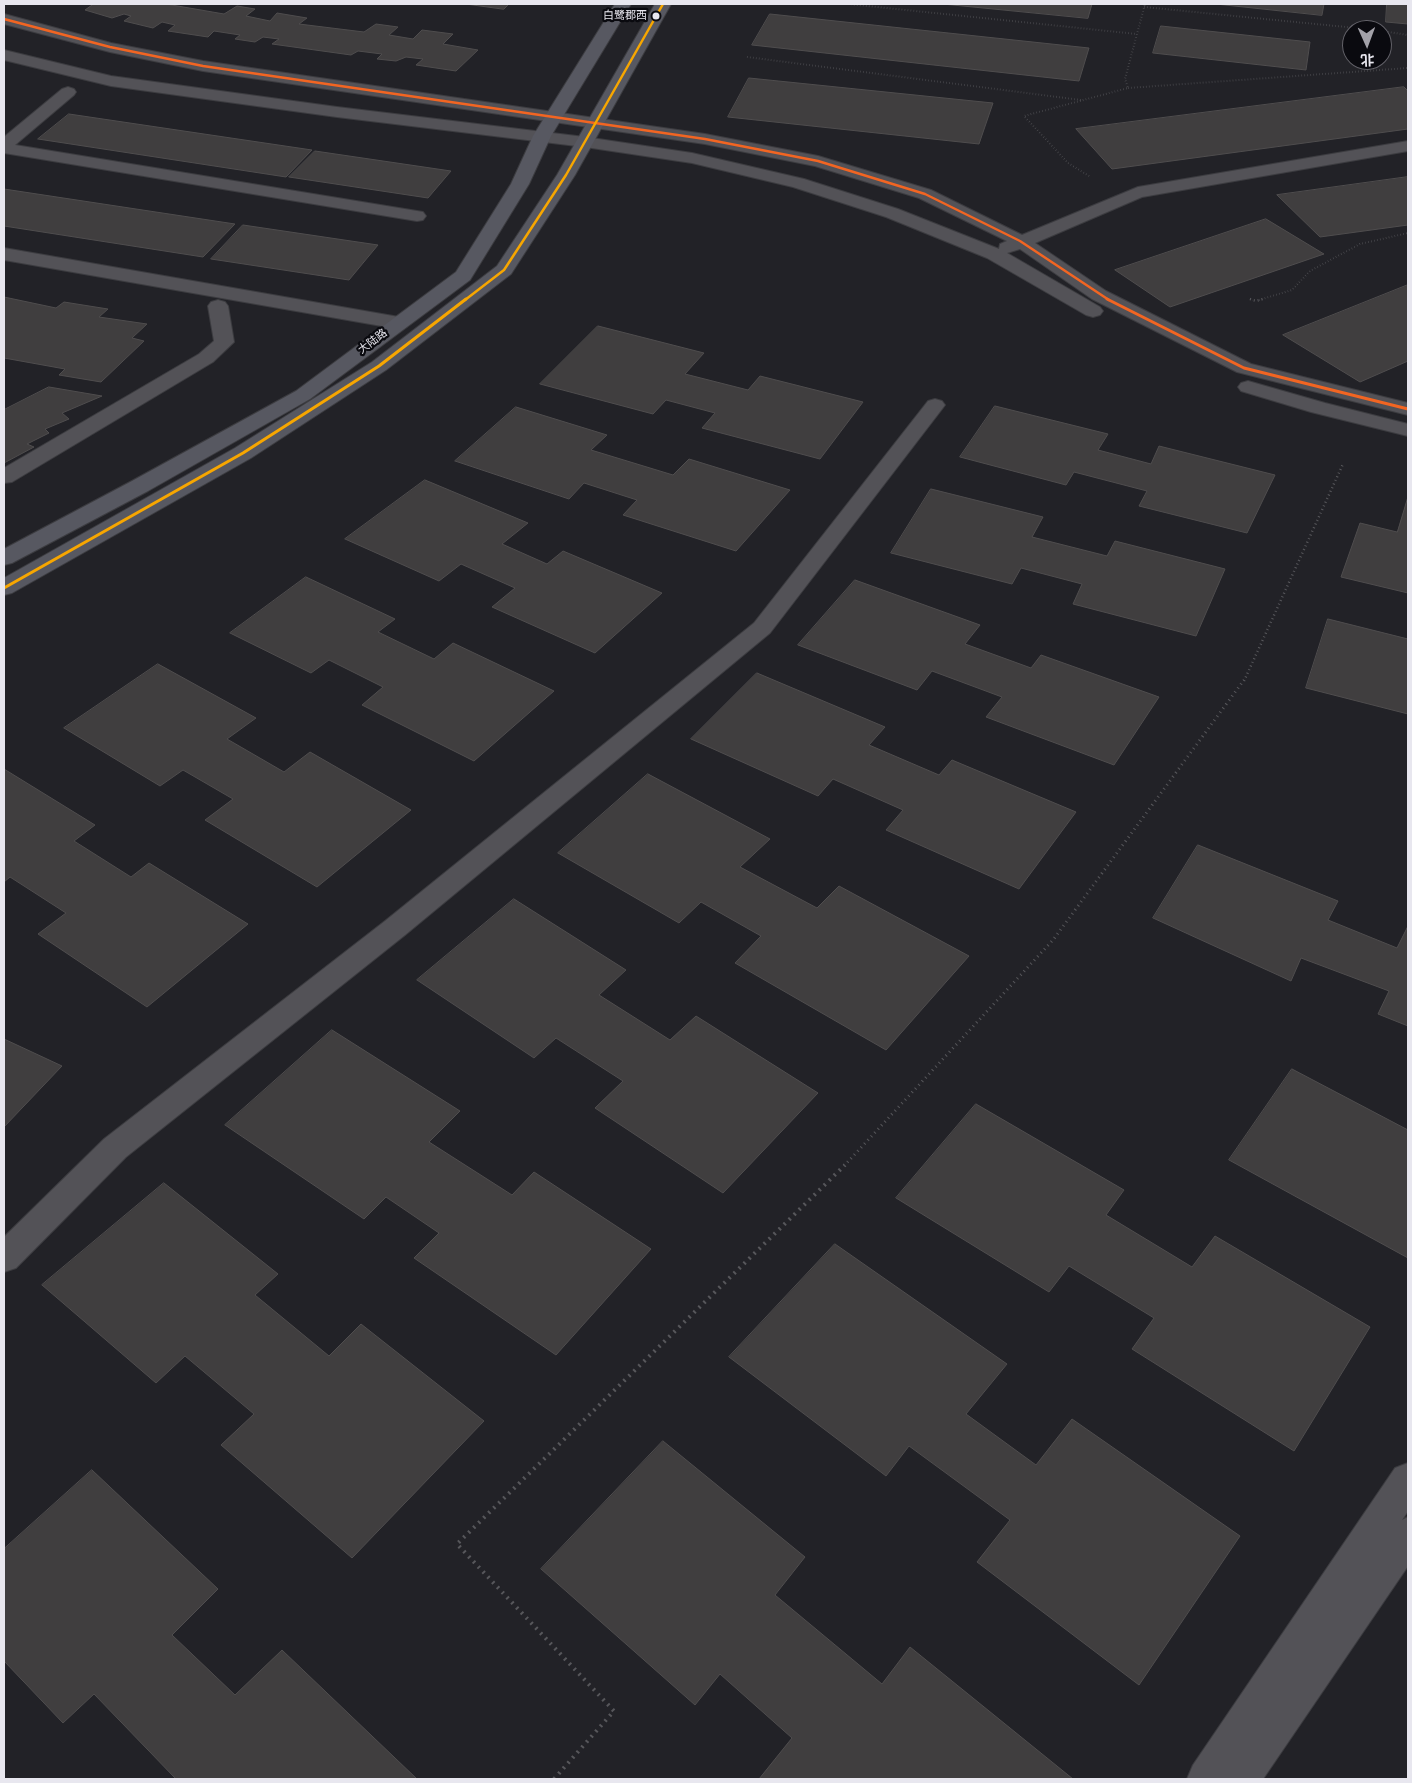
<!DOCTYPE html>
<meta charset="utf-8">
<style>
body{margin:0}
#map{position:relative;width:1412px;height:1783px;overflow:hidden;background:#222227;font-family:"Nunito Sans","Noto Sans SC",sans-serif}
canvas{display:block}
.frame{position:absolute;inset:0;border:5px solid #e8e7ef;pointer-events:none}
.north{position:absolute;left:1342px;top:20px;width:50px;height:50px;box-sizing:border-box;background:#0a0a0f;border:1px solid #636269;border-radius:50%;rotate:178deg;font-size:14px;font-weight:700;line-height:20px;text-align:center;color:#e8e7ef}
.north::after{content:'';display:block;margin:auto;width:18px;height:22px;background:#a3a2a9;clip-path:polygon(50% 0,100% 100%,50% 72%,0 100%)}
</style>
<div id="map">
<canvas width="1412" height="1783"></canvas>
<div class="frame"></div>
<div class="north">北</div>
</div>
<script>
const g = document.querySelector('canvas').getContext('2d');
g.lineJoin = 'round';
function paint(path, color) { g.fillStyle = color; g.fill(path, 'evenodd'); }
function stroke(path, color, width, dash) { g.strokeStyle = color; g.lineWidth = width; g.lineCap = dash ? 'butt' : 'round'; g.setLineDash(dash || []); g.stroke(path); }
function drawText(font, color, halo, rows, align = 'center') {
  g.font = font + ' "Nunito Sans","Noto Sans SC",sans-serif'; g.lineWidth = 4.5; g.setLineDash([]); g.textBaseline = 'middle'; g.strokeStyle = halo; g.fillStyle = color; for (const [text, x, y, turn = 0] of rows) {
    g.save(); g.translate(x, y); g.rotate((+turn || 0) * Math.PI / 180); g.textAlign = isNaN(turn) ? turn : align; if (halo) g.strokeText(text, 0, 0); g.fillText(text, 0, 0); g.restore();
  }
}
const building = new Path2D(`
 M86,4H166L224,14L237,6L255,9L246,16L270,21L277,13L307,18L299,24L364,32L376,24L398,27L389,35L413,39L422,30L453,34L443,44L478,50L456,71L416,65L423,59L406,57L396,61L377,59L382,54L358,51L351,55L272,44L279,39L263,37L255,42L235,39L240,35L214,31L208,37L168,31L175,25L162,22L153,28L124,21L131,16L124,14L112,18L85,10L92,5Z
 M466,4H509L504,9Z
 M943,4H1092L1088,18Z
 M1216,4H1324L1322,15Z
 M1387,4H1408V24L1386,22Z
 M770,14L1089,48L1079,81L752,45Z
 M1161,26L1310,42L1306,70L1153,53Z
 M749,78L993,103L979,144L728,117Z
 M1404,87L1408,91V129L1112,169L1076,129Z
 M69,114L312,150L286,177L38,139Z
 M315,151L451,171L428,198L289,177Z
 M1408,177V225L1320,237L1277,195Z
 M4,189L235,224L203,257L4,226Z
 M1266,219L1324,254L1170,307L1115,270Z
 M243,225L378,245L349,280L211,259Z
 M1408,285V361L1360,382L1283,335Z
 M4,297L56,308L64,302L108,309L99,317L147,324L132,338L144,341L101,382L59,375L65,369L4,358Z
 M598,326L704,353L685,374L748,390L760,376L863,402L820,459L702,428L715,413L666,400L653,414L540,384Z
 M49,387L102,396L62,413L69,419L45,429L49,433L27,444L34,447L4,463V410Z
 M995,406L1108,434L1098,450L1151,464L1159,446L1275,475L1247,533L1139,506L1147,491L1074,472L1066,485L960,457Z
 M516,407L607,435L591,450L673,475L689,459L790,490L736,551L623,515L637,500L584,483L569,499L455,461Z
 M425,480L528,523L502,544L547,564L563,551L662,593L595,653L492,607L515,588L461,564L439,581L345,539Z
 M931,489L1043,517L1032,537L1107,556L1115,541L1225,569L1196,636L1073,604L1082,584L1021,568L1012,584L891,553Z
 M1408,497V593L1341,577L1360,523L1397,532Z
 M306,577L395,619L378,632L434,659L453,643L554,691L474,761L362,705L383,687L329,660L311,673L230,633Z
 M855,580L980,625L965,644L1031,668L1041,655L1159,697L1114,765L986,717L1002,697L932,671L917,690L798,645Z
 M1328,619L1408,639V714L1306,688Z
 M158,664L256,718L227,739L284,772L310,752L411,810L317,887L205,820L233,799L183,770L160,786L64,728Z
 M757,673L885,727L869,745L939,775L952,760L1076,812L1019,889L886,830L903,810L833,779L818,796L691,739Z
 M4,769L95,825L74,841L131,877L149,863L248,924L147,1007L38,934L66,913L10,877L4,882Z
 M648,774L770,839L740,867L817,908L839,886L969,956L886,1050L735,963L761,936L701,902L679,923L558,853Z
 M1198,845L1338,901L1328,920L1397,948L1408,926V1026L1378,1014L1389,991L1301,958L1291,981L1153,918Z
 M514,899L626,970L599,995L670,1040L696,1016L818,1093L723,1193L595,1108L623,1081L556,1038L534,1058L417,980Z
 M332,1030L460,1111L429,1142L512,1195L534,1172L651,1249L556,1355L414,1258L439,1233L386,1197L364,1219L225,1125Z
 M4,1039L62,1066L4,1127Z
 M1292,1069L1408,1130V1258L1229,1160Z
 M976,1104L1124,1190L1106,1215L1192,1267L1215,1236L1370,1327L1294,1451L1132,1349L1154,1318L1069,1266L1049,1292L896,1198Z
 M164,1183L278,1274L255,1295L329,1356L361,1324L484,1421L352,1558L221,1445L254,1414L185,1356L156,1383L42,1285Z
 M835,1244L1007,1364L966,1414L1036,1465L1072,1419L1240,1536L1139,1685L977,1562L1010,1520L909,1446L886,1476L729,1357Z
 M663,1441L805,1557L775,1595L882,1684L910,1647L1073,1779H759L792,1738L720,1674L695,1705L541,1569Z
 M92,1470L218,1589L172,1635L235,1695L282,1650L417,1779H174L175,1778L94,1694L63,1723L4,1661V1549Z`);
paint(building, '#403e3f');
stroke(building, '#4f4d4e', 1);
const minor = new Path2D(`
 M4,14L111,43L203,61L705,134L818,156L931,190L1022,235L1138,187L1408,141V151L1142,197L1035,243L1106,291L1251,364L1408,403V415L1237,372L1092,299L1020,249L1007,253L1100,307L1103,311L1100,315L1093,317L1086,315L987,258L886,217L793,187L692,163L585,147L337,117L111,86L4,60V50L111,76L337,107L585,137L692,153L804,179L898,209L999,249L1000,244L1007,241L919,198L815,166L705,144L203,71L110,52L4,24Z
 M68,87L74,89L76,92L74,95L15,145L417,211L423,212L426,216L423,220L417,221L4,153V137L62,89Z
 M4,248L399,317L406,319L409,323L406,327L399,329L4,260Z
 M218,300L225,302L228,306L234,342L213,362L12,482L4,483V468L199,354L214,341L208,306L211,302Z
 M1248,381L1325,403L1408,424V436L1311,412L1241,391L1238,387L1241,383Z
 M935,399L942,401L945,405L942,409L770,633L405,935L126,1157L16,1268L4,1272V1237L104,1139L385,921L754,623L928,401Z
 M1408,1463V1511L1402,1520L1408,1517V1566L1263,1779H1187L1193,1765L1395,1468Z`);
const major = new Path2D(`
 M615,4H631L551,136L529,184L470,280L310,399L148,491L12,563L4,565V549L132,481L296,391L456,272L511,184L533,136Z
 M655,4H671L575,175L511,274L386,370L251,458L12,593L4,595V578L235,448L372,362L497,266L557,175Z`);
stroke(minor, '#3c3c40', 2);
stroke(major, '#3c3c40', 2);
stroke(new Path2D(`
 M848,4L1137,34
 M1144,7L1376,30
 M1382,31L1408,35
 M747,57L1081,100
 M1128,88L1408,68
 M1089,176L1068,163L1024,116L1128,88L1125,79L1145,4
 M1250,299L1253,300
 M1259,300L1292,290L1310,271L1360,244L1408,233`), '#57575b', 2, [0.5, 2.5]);
stroke(new Path2D(`
 M1250,299L1256,301L1263,299
 M1244,681L1343,464`), '#57575b', 2.5, [1, 3]);
stroke(new Path2D(`
 M844,1166L1053,940L1244,680`), '#57575b', 3, [1, 4]);
stroke(new Path2D(`
 M554,1779L614,1711L457,1544L845,1165`), '#57575b', 4, [2, 5]);
paint(minor, '#535257');
paint(major, '#575861');
stroke(new Path2D(`
 M4,19L110,47L203,66L705,139L818,161L925,194L1020,241L1109,300`), '#f26522', 2.5);
stroke(new Path2D(`
 M1107,299L1244,368L1408,409`), '#f26522', 3);
stroke(new Path2D(`
 M465,300L504,270L566,175L663,4`), '#f7a600', 2.5);
stroke(new Path2D(`
 M4,588L243,453L379,366L466,299`), '#f7a600', 3);
for (const [x, y, r, color] of [
 [656,16,4.5,"#e8e7ef"]
]) { const dot = new Path2D(); dot.arc(x, y, r, 0, 2 * Math.PI); g.fillStyle = color; g.fill(dot); stroke(dot, '#0a0a0f', 2); }
drawText('11px', '#e8e7ef', '#0a0a0f', [
 ["白鹭郡西",647,16]
], 'right');
drawText('11px', '#e8e7ef', '#0a0a0f', [
 ["大陆路",373,342,-37]
]);
</script>
